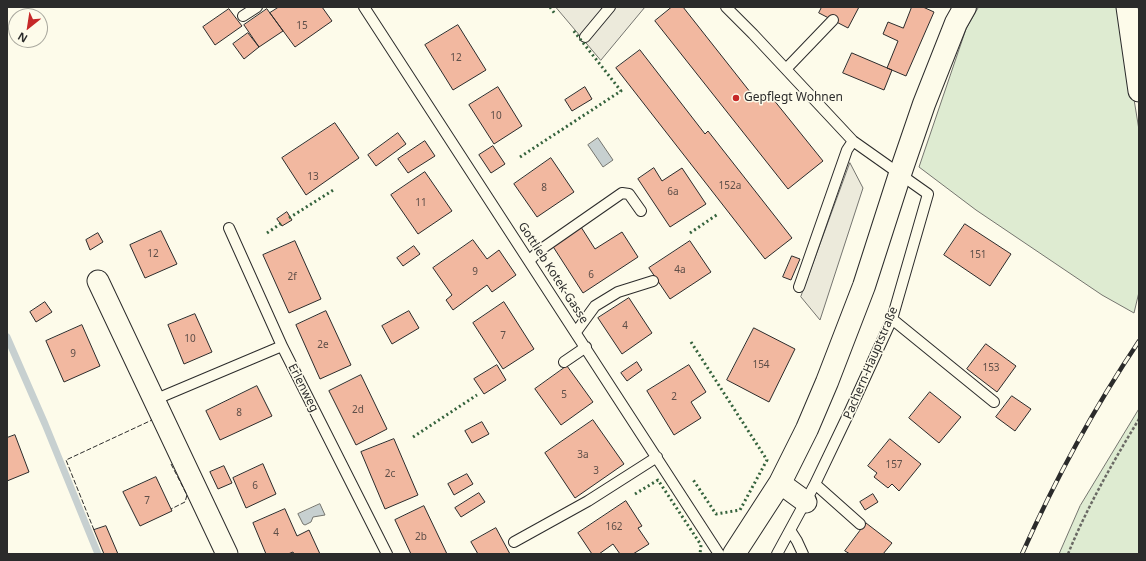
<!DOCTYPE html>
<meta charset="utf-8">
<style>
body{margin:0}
#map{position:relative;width:1146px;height:561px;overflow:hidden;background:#fdfbea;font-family:"Noto Sans",sans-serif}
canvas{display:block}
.frame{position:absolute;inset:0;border:8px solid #2b2b2b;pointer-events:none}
.north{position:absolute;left:8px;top:8px;width:40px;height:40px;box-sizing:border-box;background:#fdfbea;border:1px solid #a9a89e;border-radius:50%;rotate:210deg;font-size:11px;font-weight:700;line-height:16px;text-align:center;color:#2b2b2b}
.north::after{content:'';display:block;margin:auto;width:14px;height:18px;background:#c62828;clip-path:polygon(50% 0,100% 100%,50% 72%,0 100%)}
</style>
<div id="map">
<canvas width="1146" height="561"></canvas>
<div class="frame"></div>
<div class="north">N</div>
</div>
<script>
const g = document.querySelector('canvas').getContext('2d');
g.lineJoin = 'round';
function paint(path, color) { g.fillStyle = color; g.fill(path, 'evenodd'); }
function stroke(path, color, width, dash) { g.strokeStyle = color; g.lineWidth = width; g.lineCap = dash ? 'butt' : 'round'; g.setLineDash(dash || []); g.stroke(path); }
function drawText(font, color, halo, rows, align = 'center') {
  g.font = font + ' "Noto Sans",sans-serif'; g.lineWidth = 3; g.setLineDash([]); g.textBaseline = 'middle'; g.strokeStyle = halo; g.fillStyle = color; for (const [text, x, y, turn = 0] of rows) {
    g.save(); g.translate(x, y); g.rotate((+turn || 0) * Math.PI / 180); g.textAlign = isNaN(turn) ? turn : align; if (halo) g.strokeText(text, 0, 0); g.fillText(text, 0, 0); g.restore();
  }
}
const green = new Path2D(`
 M979,7H1119L1139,130V292L1134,313L1102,295L976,210L919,167L966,29Z
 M1139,409V554H1059L1080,506Z`);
paint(green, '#deebd1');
stroke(green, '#74746e', 1);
const parking = new Path2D(`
 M556,7H645L601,60Z
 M850,163L863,188L820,320L801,297Z`);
paint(parking, '#eceadb');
stroke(parking, '#74746e', 1);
const water = new Path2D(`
 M598,138L613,160L603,167L588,145Z
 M320,504L325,515L313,517L311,522L305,525L303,524L298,514Z`);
paint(water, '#c7d0d0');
stroke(water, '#74746e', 1);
stroke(new Path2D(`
 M7,337L45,424L98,554`), '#c7d0d0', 7);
const building = new Path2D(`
 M279,7H322L332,21L295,47L270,13Z
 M672,7H683L758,102L769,94L823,161L788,189L655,21Z
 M822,7H859L848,28L819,13Z
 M912,7H923L934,12L906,76L887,68L898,41L883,34L888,22L903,28Z
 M229,9L242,26L215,45L203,27Z
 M267,9L283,31L259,47L244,25Z
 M458,25L486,70L453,90L425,45Z
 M248,33L259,47L244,59L233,44Z
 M640,50L705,134L708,131L792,238L765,259L616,68Z
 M852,53L892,70L884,90L843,73Z
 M498,87L522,126L494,144L469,105Z
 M585,87L592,99L572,111L565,100Z
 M335,123L359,158L306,195L282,158Z
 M398,133L406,144L376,166L368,155Z
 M425,141L435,156L408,173L398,159Z
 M493,146L505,164L491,173L479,155Z
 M551,158L574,192L537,217L514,184Z
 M654,168L662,181L682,168L706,204L670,227L638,179Z
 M425,172L452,211L418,234L391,195Z
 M287,212L292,220L282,226L277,219Z
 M965,224L1011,254L990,286L944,255Z
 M581,227L595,249L622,232L638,257L583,293L552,245Z
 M161,231L177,264L145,278L130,245Z
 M98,233L103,242L90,250L86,240Z
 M473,240L487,259L499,250L516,275L492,292L487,285L453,310L446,300L452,295L433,268Z
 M295,241L321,299L289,313L263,255Z
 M690,241L711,272L670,299L649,268Z
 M414,246L420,254L403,266L397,258Z
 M792,256L800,259L791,280L783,277Z
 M629,298L652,333L622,354L598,318Z
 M45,302L52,312L36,322L30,312Z
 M504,302L534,349L503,369L473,323Z
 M326,311L351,365L320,379L296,325Z
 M409,311L419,328L392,344L382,326Z
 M195,314L212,352L184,364L168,325Z
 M82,325L100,366L64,382L46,341Z
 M754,328L795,349L769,402L727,380Z
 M986,344L1016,366L997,392L967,369Z
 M637,362L642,370L627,381L621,373Z
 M497,365L506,380L484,394L474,379Z
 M689,365L706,392L691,402L701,418L674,435L647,391Z
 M567,366L593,402L561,425L535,389Z
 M361,375L387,429L356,445L329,391Z
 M257,386L272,416L220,440L206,411Z
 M930,392L961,417L939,443L909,418Z
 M1012,396L1031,409L1015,431L996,417Z
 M593,420L624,464L575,498L545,453Z
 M482,422L489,434L472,443L465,431Z
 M15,435L29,472L7,481V438Z
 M394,439L418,495L385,509L361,452Z
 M890,439L921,464L899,491L892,484L888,488L874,477L877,473L868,466Z
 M263,464L276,494L246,508L233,478Z
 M224,466L232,483L218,489L210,472Z
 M467,474L473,484L454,495L448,484Z
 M156,477L172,511L140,526L123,492Z
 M479,493L485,502L461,517L455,508Z
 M873,494L878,502L865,510L860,502Z
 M626,501L642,526L638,528L649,544L633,554H620L613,544L599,554H592L578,533Z
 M424,506L447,554H411L395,520Z
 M285,509L297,536L309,530L320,554H294L293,552L288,554H266L253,523Z
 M866,523L892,543L883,554H850L845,551Z
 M106,526L118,554H104L94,530Z
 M496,528L510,554H478L471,542Z`);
paint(building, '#f2b8a0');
stroke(building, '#2b2b2b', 1);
const lane = new Path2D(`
 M364,7L719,554
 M726,7L753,34L853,141L928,194L892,319L848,415L815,484L777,554
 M243,16L257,7
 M585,37L610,7
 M786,69L833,20
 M229,228L282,346
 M529,261L540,250L622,193L629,194L641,211
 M799,287L847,150L853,141
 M892,319L994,402
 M576,332L595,306L618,292L653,281
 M564,362L586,347
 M154,400L282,346L387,554
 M815,484L860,524
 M790,530L797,541L803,554
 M514,542L588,501L657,457`);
const street = new Path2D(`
 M1127,7L1139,91
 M98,281L227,554
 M780,483L806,502`);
const secondary = new Path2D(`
 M734,554L780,483L807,429L827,382L864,286L900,174L924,104L956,23L965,7`);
stroke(lane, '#2b2b2b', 12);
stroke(street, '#2b2b2b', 23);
stroke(secondary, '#2b2b2b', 24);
stroke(new Path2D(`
 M1068,554C1087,507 1113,462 1139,419`), '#6a6964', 2.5, [3, 2]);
stroke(lane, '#fdfbea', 10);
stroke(street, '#fdfbea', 21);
stroke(secondary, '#fdfbea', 22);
const rail = new Path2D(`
 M1022,554C1055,480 1094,408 1139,341`);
stroke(rail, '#2b2b2b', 4.5);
stroke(rail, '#fdfbea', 3, [9]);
stroke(new Path2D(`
 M550,7L555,14
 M520,157L621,91L573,30
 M289,218L335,189
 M267,233L283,222
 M690,233L718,214
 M691,342L767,460L740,510L716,514L692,478
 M413,437L477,395
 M635,494L658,480L701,545L700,554`), '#34623c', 3, [2, 3]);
stroke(new Path2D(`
 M171,464L187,495L185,502L171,509
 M94,530L66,460L152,420`), '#2b2b2b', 1, [5, 2]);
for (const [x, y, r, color] of [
 [736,98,4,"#c62828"]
]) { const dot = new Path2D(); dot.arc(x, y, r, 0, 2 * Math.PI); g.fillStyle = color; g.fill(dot); stroke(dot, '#fdfbea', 1.5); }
drawText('10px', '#5d4e48', null, [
 ["15",302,26],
 ["12",456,58],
 ["10",496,116],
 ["13",313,177],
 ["152a",730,186],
 ["8",544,188],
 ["6a",673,192],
 ["11",421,203],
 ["12",153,254],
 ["151",978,255],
 ["4a",680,270],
 ["9",475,272],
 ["6",591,275],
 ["2f",292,277],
 ["4",625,326],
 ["7",503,336],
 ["10",190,339],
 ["2e",323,345],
 ["9",73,354],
 ["154",761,365],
 ["153",991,368],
 ["5",564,395],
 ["2",674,397],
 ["2d",358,410],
 ["8",239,413],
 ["3a",583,455],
 ["157",894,465],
 ["3",596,471],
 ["2c",390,474],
 ["6",255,486],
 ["7",147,501],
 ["162",614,527],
 ["4",276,533],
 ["2b",421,537]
]);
drawText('12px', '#2b2b2b', '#fdfbea', [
 ["Gepflegt Wohnen",744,98]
], 'left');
drawText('12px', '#2b2b2b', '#fdfbea', [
 ["Gottlieb Kotek-Gasse",553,273,57],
 ["Pachern-Hauptstraße",871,363,-67],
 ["Erlenweg",303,388,63]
]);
</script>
